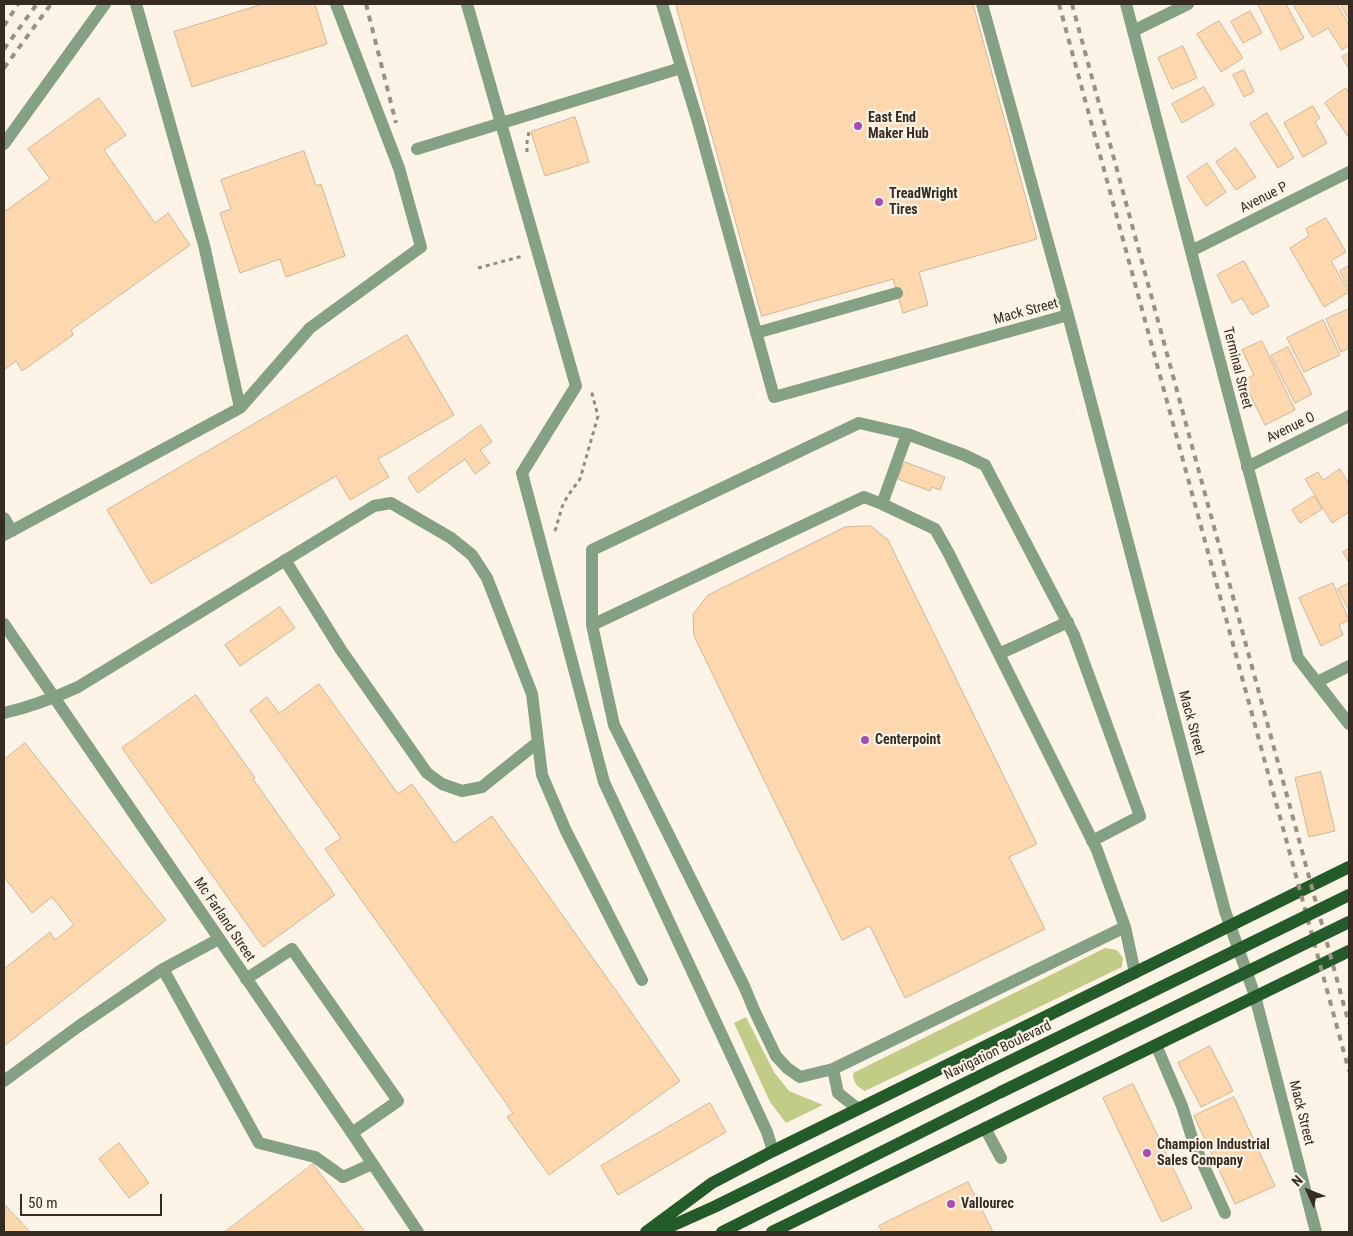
<!DOCTYPE html>
<style>
body{margin:0}
#map{position:relative;width:1353px;height:1236px;overflow:hidden;background:#fef3e7;font-family:"Roboto Condensed",sans-serif}
canvas{display:block}
.frame{position:absolute;inset:0;border:5px solid #362c21;pointer-events:none}
.north{position:absolute;left:1283px;top:1166px;width:50px;height:50px;-webkit-text-stroke:4px #fef3e7;paint-order:stroke;rotate:314deg;font-size:14px;font-weight:700;line-height:20px;text-align:center;color:#362c21}
.north::after{content:'';display:block;margin:auto;width:18px;height:22px;background:#362c21;clip-path:polygon(50% 0,100% 100%,50% 72%,0 100%)}
.scale{position:absolute;left:20px;top:1194px;width:142px;height:22px;box-sizing:border-box;border:2px solid #362c21;border-top:0;padding-left:6px;font-size:15px;line-height:18px;white-space:nowrap;color:#362c21;-webkit-text-stroke:4px #fef3e7;paint-order:stroke}
</style>
<div id="map">
<canvas width="1353" height="1236"></canvas>
<div class="frame"></div>
<div class="north">N</div>
<div class="scale">50 m</div>
</div>
<script>
const g = document.querySelector('canvas').getContext('2d');
g.lineJoin = 'round';
function paint(path, color) { g.fillStyle = color; g.fill(path, 'evenodd'); }
function stroke(path, color, width, dash) { g.strokeStyle = color; g.lineWidth = width; g.lineCap = dash ? 'butt' : 'round'; g.setLineDash(dash || []); g.stroke(path); }
function drawText(font, color, halo, rows, align = 'center') {
  g.font = font + ' "Roboto Condensed",sans-serif'; g.lineWidth = 4.5; g.setLineDash([]); g.textBaseline = 'middle'; g.strokeStyle = halo; g.fillStyle = color; for (const [text, x, y, turn = 0] of rows) {
    g.save(); g.translate(x, y); g.rotate((+turn || 0) * Math.PI / 180); g.textAlign = isNaN(turn) ? turn : align; if (halo) g.strokeText(text, 0, 0); g.fillText(text, 0, 0); g.restore();
  }
}
paint(new Path2D(`
 M1105,948L1117,950L1123,958L1122,967L865,1091C857,1087 853,1082 853,1073Z
 M746,1017L774,1072L789,1091L823,1105L786,1123L770,1102L734,1023Z`), '#c3cc86');
const building = new Path2D(`
 M263,4H315L327,44L192,87L174,32Z
 M676,4H973L1037,239L919,272L928,305L903,313L893,279L762,316Z
 M1258,4H1286L1304,38L1281,50Z
 M1293,4H1337L1349,25V45L1342,50L1328,28L1313,37Z
 M1341,4H1349V20Z
 M1250,11L1262,33L1243,43L1231,22Z
 M1219,21L1243,58L1221,72L1197,34Z
 M1183,46L1197,78L1172,89L1158,58Z
 M1349,53V69L1342,57Z
 M1244,70L1254,92L1244,97L1233,75Z
 M1204,87L1214,105L1182,123L1172,104Z
 M1346,88L1349,93V138L1325,103Z
 M99,98L126,135L104,150L155,223L168,213L190,245L71,330L73,335L22,371L16,361L4,370V212L50,179L28,149Z
 M1313,106L1320,118L1315,122L1327,143L1303,157L1284,123Z
 M1267,113L1294,158L1278,168L1250,124Z
 M575,117L589,162L545,176L531,132Z
 M1236,148L1256,177L1236,190L1216,162Z
 M304,151L316,186L321,184L345,256L286,277L280,259L240,273L220,213L231,209L221,180Z
 M1207,163L1226,192L1206,206L1187,177Z
 M1326,218L1346,252L1331,261L1349,292L1324,307L1290,248L1309,236L1306,229Z
 M1244,261L1269,306L1252,315L1242,298L1232,303L1217,275Z
 M1349,266V289L1340,271Z
 M1349,309V348L1341,352L1326,319Z
 M1323,320L1340,355L1304,372L1287,338Z
 M407,335L454,415L378,459L389,477L350,500L336,476L151,584L107,510Z
 M1262,341L1295,410L1265,425L1243,380L1254,375L1242,350Z
 M1288,347L1312,394L1295,403L1271,356Z
 M481,425L492,442L480,450L490,463L475,474L465,459L418,493L408,478Z
 M905,462L945,477L940,490L932,487L930,491L898,479Z
 M1340,469L1349,484V512L1332,523L1305,479L1318,472L1323,480Z
 M1314,496L1322,509L1300,523L1292,510Z
 M871,526L888,540L1037,844L1009,857L1045,929L905,998L870,926L842,940L694,636L693,614L708,595L845,527Z
 M1349,549V563L1343,552Z
 M1333,583L1349,620L1339,625L1343,635L1321,646L1299,598Z
 M1349,583V611L1338,589Z
 M280,607L295,628L240,666L225,645Z
 M319,684L398,794L412,784L454,843L492,816L680,1081L549,1175L507,1117L513,1113L325,849L341,838L250,710L267,697L279,713Z
 M196,695L255,778L253,779L335,895L263,947L122,748Z
 M25,743L166,920L4,1046V969L50,932L55,940L74,925L52,897L32,913L4,877V760Z
 M1321,772L1335,831L1309,837L1295,778Z
 M1210,1046L1233,1091L1201,1107L1178,1063Z
 M1133,1084L1192,1208L1162,1222L1103,1098Z
 M1234,1097L1275,1186L1235,1204L1194,1116Z
 M710,1103L726,1132L618,1195L601,1166Z
 M119,1143L149,1183L129,1198L99,1159Z
 M313,1164L365,1232H225Z
 M968,1182L993,1232H882L879,1226Z
 M4,1204L30,1232H4Z`);
paint(building, '#fdd8ae');
stroke(building, '#d0b699', 1);
stroke(new Path2D(`
 M527,152V143L529,131
 M478,268L523,256
 M555,531L562,507L567,497L580,479L598,416L591,390`), '#958a7f', 3, [4, 4]);
stroke(new Path2D(`
 M136,4L204,245L240,408
 M467,4L576,386L522,473L604,782L767,1132L773,1151
 M662,4L698,122L774,397L1068,315L1225,911L1255,996L1316,1232
 M982,4L1068,315
 M1126,4L1298,658L1349,724
 M1133,31L1188,4
 M4,144L105,4
 M417,149L681,68
 M1191,251L1349,172
 M756,333L897,293
 M1247,467L1349,416
 M882,504L907,434
 M4,518L12,531
 M4,535L240,408L310,328L421,247L399,168L336,4
 M285,560L341,650L427,773L442,784L462,791L482,787L538,742
 M4,624L352,1133L418,1232
 M592,625V550L859,423L907,434L964,455L985,465L1074,635L1140,816L1092,841
 M999,654L1068,622
 M1317,682L1349,666
 M4,713C30,707 54,698 78,687L374,506L391,503L451,538L472,555L487,578L532,694L542,775L566,831L642,980
 M163,969L259,1143L315,1157L343,1177L372,1164
 M246,979L292,949L398,1101L352,1133
 M1156,1045L1182,1106L1194,1144L1225,1213
 M833,1069L800,1077L787,1068L776,1056L755,1012L744,986L614,725L592,625L864,497L882,504L935,529L948,552L1097,850L1125,927
 M4,1081L79,1026L163,969L219,939
 M858,1109L838,1093L833,1069L1125,927L1135,973
 M985,1128L1001,1158`), '#84a185', 12);
stroke(new Path2D(`
 M646,1232L712,1183L773,1151L1349,867
 M658,1232L714,1207L990,1071
 M722,1232L1001,1092
 M772,1232L1349,951`), '#245b2a', 12);
stroke(new Path2D(`
 M366,4L396,123
 M1059,4L1349,1071
 M1072,4L1349,1024
 M4,26L18,4
 M4,49L37,4
 M4,68L51,4`), '#9a9084', 4, [6, 6]);
stroke(new Path2D(`
 M990,1071L1349,895
 M1001,1092L1349,922`), '#245b2a', 12);
for (const [x, y, r, color] of [
 [858,126,5,"#ab4ab1"],
 [879,202,5,"#ab4ab1"],
 [865,740,5,"#ab4ab1"],
 [1147,1153,5,"#ab4ab1"],
 [951,1204,5,"#ab4ab1"]
]) { const dot = new Path2D(); dot.arc(x, y, r, 0, 2 * Math.PI); g.fillStyle = color; g.fill(dot); stroke(dot, '#fef3e7', 2); }
drawText('bold 14px', '#362c21', '#fef3e7', [
 ["East End",868,118],
 ["Maker Hub",868,134],
 ["TreadWright",889,194],
 ["Tires",889,210],
 ["Centerpoint",875,740],
 ["Champion Industrial",1157,1145],
 ["Sales Company",1157,1161],
 ["Vallourec",961,1204]
], 'left');
drawText('14px', '#362c21', '#fef3e7', [
 ["Avenue P",1264,198,-27],
 ["Mack Street",1026,312,-15],
 ["Terminal Street",1237,368,76],
 ["Avenue O",1291,428,-26],
 ["Mack Street",1191,723,75],
 ["Mc Farland Street",224,920,56],
 ["Navigation Boulevard",998,1051,-26],
 ["Mack Street",1301,1113,76]
]);
</script>
